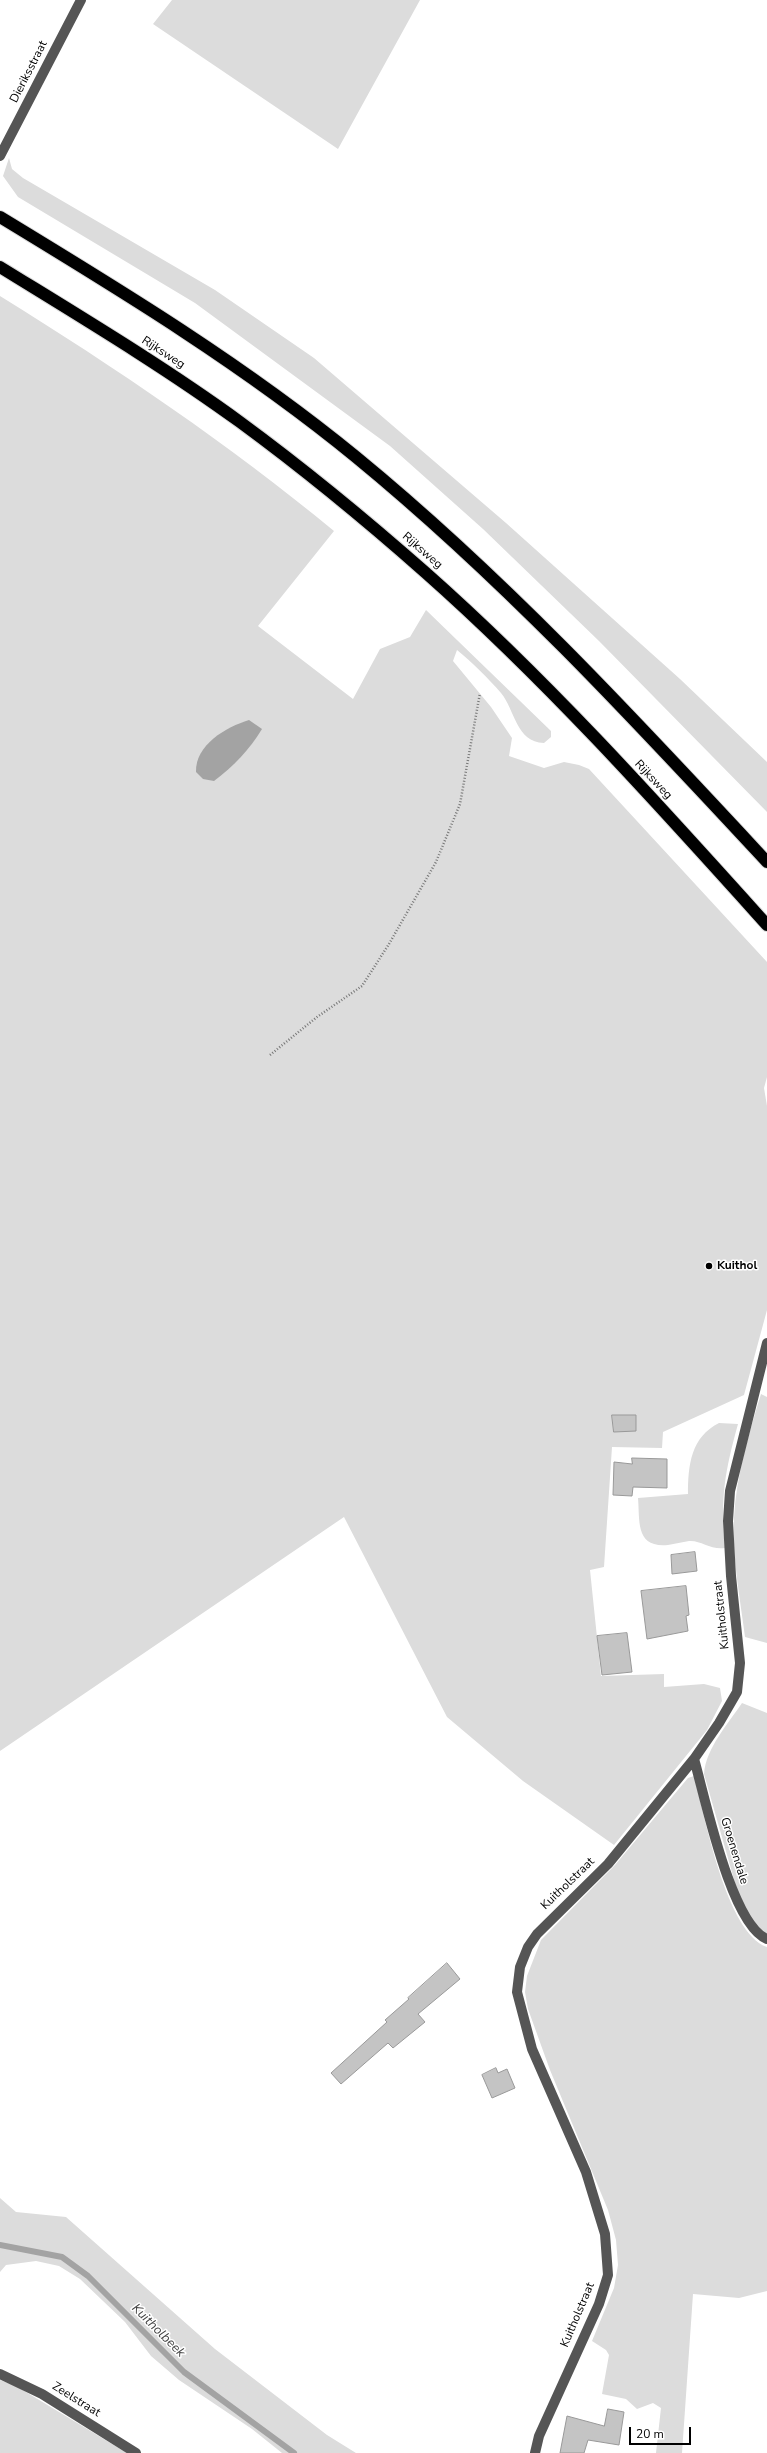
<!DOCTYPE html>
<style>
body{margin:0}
#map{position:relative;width:767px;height:2453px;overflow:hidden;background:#fff;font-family:"Nunito Sans",sans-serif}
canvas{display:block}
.scale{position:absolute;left:629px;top:2427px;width:62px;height:18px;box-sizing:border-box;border:2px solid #000;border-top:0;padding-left:5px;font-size:12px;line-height:14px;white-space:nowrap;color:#000;-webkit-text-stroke:3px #fff;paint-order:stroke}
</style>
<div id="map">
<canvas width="767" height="2453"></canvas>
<div class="scale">20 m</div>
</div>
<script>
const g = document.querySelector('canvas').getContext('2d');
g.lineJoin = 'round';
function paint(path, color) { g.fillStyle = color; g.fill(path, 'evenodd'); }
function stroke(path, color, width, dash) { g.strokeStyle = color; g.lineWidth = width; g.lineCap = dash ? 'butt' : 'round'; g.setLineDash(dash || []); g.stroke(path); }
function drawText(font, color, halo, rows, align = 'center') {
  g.font = font + ' "Nunito Sans",sans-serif'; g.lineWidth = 3; g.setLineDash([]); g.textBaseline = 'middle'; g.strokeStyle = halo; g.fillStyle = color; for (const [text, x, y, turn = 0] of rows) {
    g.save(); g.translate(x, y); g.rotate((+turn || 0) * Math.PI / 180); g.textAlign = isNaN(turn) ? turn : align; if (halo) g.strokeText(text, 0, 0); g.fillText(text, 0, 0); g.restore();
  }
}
paint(new Path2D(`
 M172,0H420L338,149L153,24Z
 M9,158L12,169L23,178L215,290L314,358L506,523L680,679L767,762V812L599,641L483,529L390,446L195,303L18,197L3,176Z
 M0,296C116,368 229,444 334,531L258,626L353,699L380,649L410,637L426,610L551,731V737L544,743C516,742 515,710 501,693C488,678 472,662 457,650L453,661L491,707L512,738L509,756L544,768L564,762L579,765L589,769L767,962V1077L764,1088L767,1106V1310L744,1395L663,1432L662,1448L612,1447L604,1567L590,1570L601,1676L664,1674V1687L704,1684L720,1688L722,1701L707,1730L614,1845L523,1781L447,1717L344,1517L0,1751Z
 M761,1394L767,1397V1643L745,1637C740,1597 732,1558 734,1518C736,1477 749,1433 761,1394Z
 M719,1423L738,1424C725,1471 720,1498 725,1548C710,1550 701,1540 689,1541C682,1542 675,1544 668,1545C635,1548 640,1521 638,1498L688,1494C688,1465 691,1437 719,1423Z
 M742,1703L767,1713V1934L754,1923L739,1897L704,1774C706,1748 728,1724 742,1703Z
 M694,1776C705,1816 726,1933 767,1947V2291L739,2298L693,2294L682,2453H656L661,2408L653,2403L637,2409L626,2399L602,2394L609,2355L606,2350L592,2341L614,2288L618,2265L616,2240L608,2210L550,2070L528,2009L525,1992L527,1976L541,1940L615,1865L688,1778Z
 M0,2198L16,2212L66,2217L215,2349L327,2435L356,2453H282L252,2429L179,2380L151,2356L125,2322L80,2279L59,2266L36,2261L6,2265L0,2272Z
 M0,2380L16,2386L127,2453H0Z`), '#dcdcdc');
paint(new Path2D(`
 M249,720L262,729C249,750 234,766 214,781L203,779L196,772C195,745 226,727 249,720Z`), '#a3a3a3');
stroke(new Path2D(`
 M0,2245L62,2257L88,2276L184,2372L294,2453`), '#a3a3a3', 6);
const building = new Path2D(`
 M612,1415H636V1431L614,1432Z
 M632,1458L667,1459V1488L633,1487L632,1496L613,1495L614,1462L632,1464Z
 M695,1552L697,1571L672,1574L671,1555Z
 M686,1586L689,1615L686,1616L688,1631L647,1639L641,1591Z
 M627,1633L632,1672L602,1675L597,1636Z
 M447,1963L460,1979L418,2014L425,2022L393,2048L388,2043L341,2084L331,2073L387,2022L385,2020L409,1999L408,1998Z
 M496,2068L498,2073L507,2069L515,2088L492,2098L482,2075Z
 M608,2409L624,2412L619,2445L588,2440L584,2453H560L567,2416L604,2426Z`);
paint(building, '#c4c4c4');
stroke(building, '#999', 1);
const highway = new Path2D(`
 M0,217C122,291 245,366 356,457C506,580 636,721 767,862
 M0,267C81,317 163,366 240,422C304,469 366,520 426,573C548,681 658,804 767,925`);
stroke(highway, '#dbdbdb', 14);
stroke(new Path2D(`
 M270,1055L317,1017L362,986L389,944L436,862L460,804L480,693`), '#777', 2.5, [1, 2]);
stroke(new Path2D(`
 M0,156L81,0
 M694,1759C705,1797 731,1925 767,1939
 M0,2374L42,2394L136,2453
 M535,2453L539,2436L599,2304L608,2275L605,2234L586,2172L532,2049L517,1992L520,1967L528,1947L537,1934L608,1864L694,1759L719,1723L737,1692L740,1663L731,1576L728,1521L730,1491L767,1343`), '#555', 10);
stroke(highway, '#000', 12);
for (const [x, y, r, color] of [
 [709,1266,4,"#000"]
]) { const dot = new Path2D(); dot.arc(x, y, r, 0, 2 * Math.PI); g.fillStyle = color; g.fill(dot); stroke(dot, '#fff', 1.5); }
drawText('12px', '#000', '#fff', [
 ["Dieriksstraat",29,72,-63],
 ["Rijksweg",163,353,33],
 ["Rijksweg",422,551,41],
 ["Rijksweg",653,780,47],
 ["Kuitholstraat",722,1615,-96],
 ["Groenendale",734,1851,73],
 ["Kuitholstraat",568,1884,-44],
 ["Kuitholstraat",578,2315,-67],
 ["Zeelstraat",76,2400,32]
]);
drawText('bold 12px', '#000', '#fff', [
 ["Kuithol",717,1266]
], 'left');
drawText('italic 13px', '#444', '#fff', [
 ["Kuitholbeek",158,2331,45]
]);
</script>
